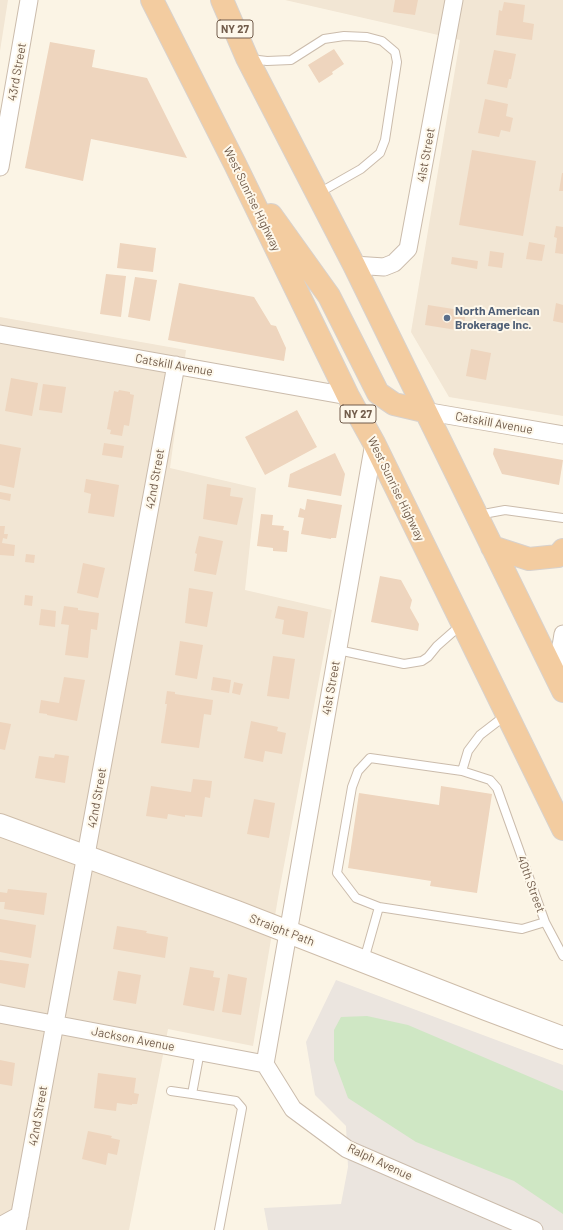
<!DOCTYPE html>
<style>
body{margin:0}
canvas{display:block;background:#fbf4e5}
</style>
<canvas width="563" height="1230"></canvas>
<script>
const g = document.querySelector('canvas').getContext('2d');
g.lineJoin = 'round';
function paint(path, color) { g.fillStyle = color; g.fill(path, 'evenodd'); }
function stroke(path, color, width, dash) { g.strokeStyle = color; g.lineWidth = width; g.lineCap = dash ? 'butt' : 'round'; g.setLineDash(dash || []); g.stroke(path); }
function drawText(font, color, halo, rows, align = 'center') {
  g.font = font + ' Barlow,sans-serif'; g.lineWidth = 4; g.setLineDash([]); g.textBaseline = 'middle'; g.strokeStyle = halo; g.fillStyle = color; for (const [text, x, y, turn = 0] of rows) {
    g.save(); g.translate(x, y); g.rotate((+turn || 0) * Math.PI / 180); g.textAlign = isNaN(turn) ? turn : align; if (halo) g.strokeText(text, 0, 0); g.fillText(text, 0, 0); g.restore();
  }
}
paint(new Path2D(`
 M0,0H8L0,51Z
 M285,0H563V416L449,397L411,332L460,40Z
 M0,317L186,350L170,468L256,488L245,590L332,610L279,892L253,1046L168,1029L129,1230H0Z`), '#f2e6d4');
paint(new Path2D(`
 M336,980L563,1065V1230H268L264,1208L341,1204L348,1167L346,1126L315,1095L306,1042Z`), '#ebe5df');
paint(new Path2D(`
 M367,1016L408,1025L563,1091V1214L514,1181L416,1142L348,1098L334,1060V1030L341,1017Z`), '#cfe7c4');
paint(new Path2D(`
 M395,0H418L415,15L393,12Z
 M504,2L525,5L523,22L534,24L532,40L496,35L499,10L502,11Z
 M50,42L95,50L92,67L147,78L187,158L91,139L83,181L25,168Z
 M334,49L344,64L332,72L333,74L319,83L308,65Z
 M494,50L516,54L511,79H509L507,88L487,84Z
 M485,99L508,104L506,116L513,118L510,132L501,130L499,137L478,133Z
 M472,150L536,161L523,236L459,225Z
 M562,173H563V191H559Z
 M556,226L563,227V254L555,253L557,238L554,237Z
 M529,242L545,245L542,261L526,259Z
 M120,243L156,248L153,272L117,268Z
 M490,251L504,253L502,268L488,266Z
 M452,257L478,261L477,269L451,264Z
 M106,274L126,276L121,317L100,314Z
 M135,277L157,280L150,321L128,317Z
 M179,283L254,297L271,325L276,326L286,348L284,361L168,340Z
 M556,303L563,305V323L553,321Z
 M428,305L466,311L463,331L425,325Z
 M471,349L491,353L486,380L466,376Z
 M11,378L38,383L32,416L5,411Z
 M43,384L66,387L62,413L39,410Z
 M119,390L130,392V394L134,395L129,426L124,425L122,436L110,434L111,430L107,429L114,391L118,392Z
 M297,410L317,447L265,475L245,437Z
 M104,443L124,446L122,458L102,455Z
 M0,444L21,448L14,488L0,485Z
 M494,448L563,460L559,485L502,474L493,454Z
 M335,453L345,474L341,496L288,487L290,474Z
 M86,479L119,485L114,517L88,513L91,494L84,492Z
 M207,484L231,488L230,496L243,498L237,525L203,519Z
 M0,492L11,494L10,501L0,499Z
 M307,499L342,505L336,538H331V539L301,534L304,518L298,517L300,508L305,510Z
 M261,514L273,515L272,525L284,526L283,530L289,531L287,552L273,551V548L257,546Z
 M0,526H5L4,534H8L7,539L3,538L2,543L15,545L14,556L0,555Z
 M199,536L223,541L216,575L194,571L197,554L195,553Z
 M26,554L35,555L34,563L25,562Z
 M83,563L105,568L98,598L77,593Z
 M380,576L401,580L412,600L410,608L419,624L418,631L371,622Z
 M189,588L213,592L207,627L185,623Z
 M25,595L33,596L32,606L24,605Z
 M64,606L78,608V610L99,613L97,630L91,629L88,658L65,655L69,625L61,624Z
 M278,606L308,612L304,638L282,634L284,620L275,618Z
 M41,609L56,611L55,627L39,625Z
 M180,641L203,645L197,679L175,675Z
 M273,656L295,659L289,699L267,696Z
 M64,677L85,680L77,721L47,715V714L39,713L41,700L59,703Z
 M213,677L231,680L229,693L211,690Z
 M234,682L243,684L240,695L232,693Z
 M167,691L175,692V694L213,700L211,715L204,714L199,748L161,743L167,704H165Z
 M251,721L278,727L277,731L286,733L282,754L265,751L263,762L244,758Z
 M0,722L11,724L5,750L0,749Z
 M55,754L69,756L65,783L35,778L39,756L54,758Z
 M193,779L212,781L210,798L205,797L202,817L185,815V817L168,814L167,819L146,816L151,786L191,792Z
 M441,786L492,794L477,893L430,886L431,881L348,868L359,793L439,805Z
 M254,799L275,803L269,838L247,834Z
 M8,889L47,893L44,915L4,909L5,902H0V892L7,893Z
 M0,919L36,925L31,958L0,952Z
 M117,926L147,931L146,933L168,937L165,958L113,949Z
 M0,960L29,964L25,988L0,983Z
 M190,967L214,971L213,977L220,978L214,1011L183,1005Z
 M118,971L141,975L136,1004L113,1000Z
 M228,974L247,978L241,1015L222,1012Z
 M0,1060L15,1063L12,1086L0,1084Z
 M98,1073L136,1078L134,1093L139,1094L137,1104H132V1105L117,1103L116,1111L94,1108Z
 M88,1131L112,1136L111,1138L120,1140L117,1155L108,1153L106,1165L82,1159Z`), '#eed5be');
const service = new Path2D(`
 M250,59L267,61L291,60L324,39L344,36L367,37L382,41L395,52L397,62L385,140L380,153L361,169L317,194
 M478,515L505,510L563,518
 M338,650L404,664L422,661L428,657L437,646L462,624
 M379,907L356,898L337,873L352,787L358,771L370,758L462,771
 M545,922L563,956
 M364,960L379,907L522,929L545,922L497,788L490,780L462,771L468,751L480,735L506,715
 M200,1051L192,1094L236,1101L242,1108L219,1230
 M171,1091L192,1094`);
const minor = new Path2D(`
 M0,167L29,0
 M354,265L384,267L394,263L408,249L454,0
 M0,334L348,396
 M424,411L563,435
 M374,443L265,1064L293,1109L347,1149L534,1230
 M556,677L563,634
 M0,1014L265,1064
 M0,1226L20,1215
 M17,1230L176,365`);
const secondary = new Path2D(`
 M0,825L237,912L486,1009L563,1038`);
const trunk = new Path2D(`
 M152,0L235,164L348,396L374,443L563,829
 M222,0L247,58L354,265L563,691
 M271,215L329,296L378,393L394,404L424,411
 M492,547L529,559L558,556L563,550`);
stroke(service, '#cbbcac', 10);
stroke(minor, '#cbbcac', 19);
stroke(secondary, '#cebdaa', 24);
stroke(trunk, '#d8d2cd', 24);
stroke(service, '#fff', 8);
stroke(minor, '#fff', 17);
stroke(secondary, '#fff', 22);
stroke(trunk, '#f3cca0', 22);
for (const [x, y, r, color] of [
 [447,318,4,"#5c6f8a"]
]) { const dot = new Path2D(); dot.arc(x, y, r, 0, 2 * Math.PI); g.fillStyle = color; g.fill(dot); stroke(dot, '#fef8eb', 1.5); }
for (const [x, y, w] of [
 [235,29,36],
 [358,414,36]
]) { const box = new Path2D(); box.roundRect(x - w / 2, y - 9, w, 18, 3); g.fillStyle = '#fef8eb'; g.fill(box); stroke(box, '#725d4c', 1); }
drawText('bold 11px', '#725d4c', null, [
 ["NY 27",235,29],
 ["NY 27",358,414]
]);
drawText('12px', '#725d4c', '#fef8eb', [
 ["43rd Street",17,72,-80],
 ["41st Street",426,155,-80],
 ["West Sunrise Highway",252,199,64],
 ["Catskill Avenue",174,365,10],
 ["Catskill Avenue",494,423,10],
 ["42nd Street",155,479,-80],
 ["West Sunrise Highway",396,489,64],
 ["41st Street",331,688,-80],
 ["42nd Street",97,798,-80],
 ["40th Street",531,884,70],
 ["Straight Path",282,930,21],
 ["Jackson Avenue",133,1039,11],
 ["42nd Street",38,1116,-80],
 ["Ralph Avenue",380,1162,25]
]);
drawText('bold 12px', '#4e5e75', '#fef8eb', [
 ["North American",455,311],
 ["Brokerage Inc.",455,325]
], 'left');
</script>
